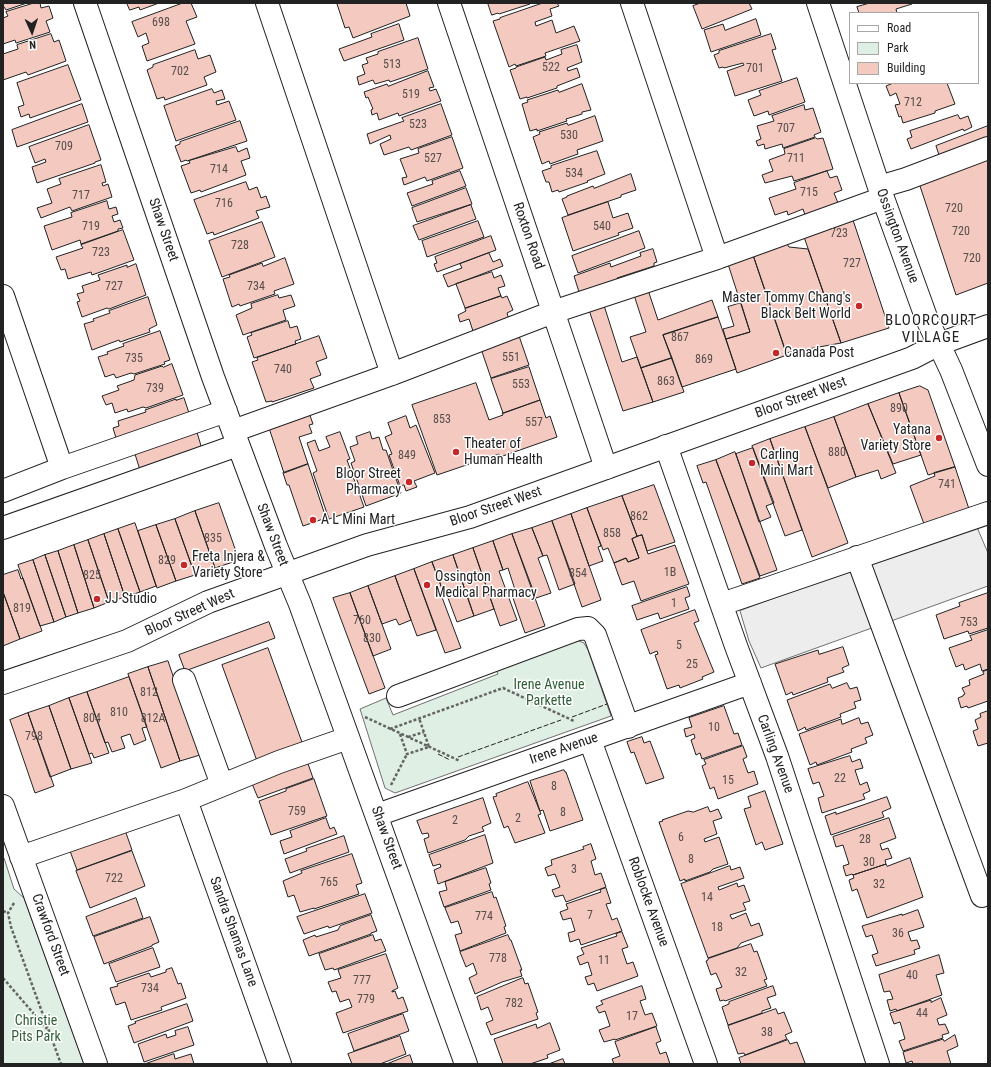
<!DOCTYPE html>
<style>
body{margin:0}
#map{position:relative;width:991px;height:1067px;overflow:hidden;background:#fff;font-family:"Roboto Condensed",sans-serif}
canvas{display:block}
.frame{position:absolute;inset:0;border:4px solid #222;pointer-events:none}
.legend{position:absolute;left:849px;top:12px;width:130px;height:72px;box-sizing:border-box;background:#fff;border:1px solid #a7a7a7;margin:0;padding:5px 7px;list-style:none;font-size:12px;color:#222}
.legend li{display:flex;align-items:center;gap:8px;height:20px}
.legend b{width:20px;border:1px solid #a7a7a7}
.north{position:absolute;left:12px;top:12px;width:40px;height:40px;-webkit-text-stroke:3px #fff;paint-order:stroke;rotate:177deg;font-size:11px;font-weight:700;line-height:16px;text-align:center;color:#222}
.north::after{content:'';display:block;margin:auto;width:14px;height:18px;background:#222;clip-path:polygon(50% 0,100% 100%,50% 72%,0 100%)}
</style>
<div id="map">
<canvas width="991" height="1067"></canvas>
<div class="frame"></div>
<ul class="legend">
<li><b style="height:5px;background:#fff"></b>Road</li>
<li><b style="height:11px;background:#e0efe3"></b>Park</li>
<li><b style="height:11px;background:#f3c9c0"></b>Building</li>
</ul>
<div class="north">N</div>
</div>
<script>
const g = document.querySelector('canvas').getContext('2d');
g.lineJoin = 'round';
function paint(path, color) { g.fillStyle = color; g.fill(path, 'evenodd'); }
function stroke(path, color, width, dash) { g.strokeStyle = color; g.lineWidth = width; g.lineCap = dash ? 'butt' : 'round'; g.setLineDash(dash || []); g.stroke(path); }
function drawText(font, color, halo, rows, align = 'center') {
  g.font = font + ' "Roboto Condensed",sans-serif'; g.lineWidth = 3; g.setLineDash([]); g.textBaseline = 'middle'; g.strokeStyle = halo; g.fillStyle = color; for (const [text, x, y, turn = 0] of rows) {
    g.save(); g.translate(x, y); g.rotate((+turn || 0) * Math.PI / 180); g.textAlign = isNaN(turn) ? turn : align; if (halo) g.strokeText(text, 0, 0); g.fillText(text, 0, 0); g.restore();
  }
}
const green = new Path2D(`
 M574,639L584,643L588,650L611,716L395,793L385,788L360,709L386,698L393,715L498,674L495,667Z
 M3,858H4L14,889L24,898L84,1064H3Z`);
paint(green, '#e0efe3');
stroke(green, '#6f6f6f', 1);
const parking = new Path2D(`
 M976,525L988,553V586L761,668L749,641L740,611Z`);
paint(parking, '#ededed');
stroke(parking, '#6f6f6f', 1);
const building = new Path2D(`
 M3,3H27L6,10L4,7H3Z
 M34,3H40L41,8L49,6L53,18L46,21L50,32L16,43L15,40L3,44V18L8,16L6,12Z
 M127,3H159L140,10L139,7L130,10Z
 M183,3H191L197,17L186,21L195,44L147,61L142,46L149,43L146,33L138,37L132,22Z
 M340,3H406L410,16L353,38L349,27L345,28L337,4Z
 M488,3H530V4L499,14L498,13L492,15Z
 M543,3H557L559,6L550,9L552,16L535,22L536,26L552,20L556,33L574,26L580,41L545,53L546,56L516,66L515,64L509,67L493,21L500,19V18Z
 M701,3H749L752,9L702,29L693,6Z
 M870,3H911L912,4L896,9L897,13H859L857,7Z
 M756,19L761,35L711,52L704,30L723,24L725,30Z
 M399,24L404,40L344,61L339,49L372,37L371,34Z
 M51,34L54,42L59,40L66,61L28,75L26,72L3,80V54L18,49L17,45Z
 M771,34L776,49L772,50L782,81L735,96L727,71L744,65L743,63L724,68L723,67L719,68L714,55L719,53V51Z
 M418,38L428,69L390,82L389,80L375,84L373,80L359,85L357,77L365,74L362,65L368,63L366,58L378,54V52Z
 M577,45L582,62L567,68L568,71L577,68L580,77L557,86V88L527,98V97L520,99L510,70L516,68V67L545,57L546,60L562,54L561,50Z
 M195,50L198,59L210,55L216,72L204,77L207,85L165,100L164,97L157,99L147,70L153,67V65Z
 M68,65L81,100L30,118L29,114L21,117L18,107L24,105L17,83Z
 M428,71L434,87L429,88L430,91L436,89L441,101L399,116L398,113L379,120L377,113L372,115L371,110L373,109L368,97L366,98L364,92L387,84L388,86Z
 M797,78L805,102L769,115L768,111L754,116L748,100L761,95L759,91Z
 M890,83H947L955,104L935,111V113L903,123L901,116L899,117L895,105L900,104L896,93L890,96L886,86L891,84Z
 M582,84L591,110L582,112V114L566,119L567,121L537,131V129L530,131L522,104L528,102L527,100L558,90L559,92Z
 M212,89L214,93L222,90L225,99L216,101L217,105L229,101L236,120L176,141L164,106Z
 M82,104L88,122L17,147L12,130Z
 M441,104L452,135L411,150L409,147L384,155L380,144L391,139L390,135L370,144L367,134L404,121L402,118Z
 M804,105L805,110L813,108L821,132L814,135L815,137L783,148L782,144L765,149L764,144L758,146L756,141L761,139L757,126L774,121L772,116Z
 M958,115L960,119L968,116L972,127L964,131L963,129L911,149L907,139L912,137L910,131Z
 M595,116L603,141L577,150L578,154L550,164L549,161L542,164L533,137L540,134L539,132L567,123L568,125Z
 M240,121L247,141L187,161L186,160L181,162L175,146L180,144V142Z
 M89,125L101,160L95,162V163L37,183L32,167L46,162L45,159L35,163L29,147Z
 M988,126V140L940,158L936,146Z
 M452,137L463,168L427,181L425,177L404,185L402,178L407,177L400,159L419,153L418,149Z
 M816,138L817,139L823,138L833,169L794,181L792,176L765,183L762,175L773,171L769,160L785,154L784,149Z
 M236,147L238,152L247,148L250,158L241,161L246,175L201,192L200,190L191,193L181,166L190,163L189,161Z
 M597,151L605,174L587,181L588,182L559,192L558,190L552,192L549,182H546L542,171L551,168V166Z
 M988,157V283L956,295L918,180Z
 M101,165L106,182L102,183L103,186L108,184L112,197L72,211L70,207L41,218L37,208L52,203L47,189L61,184L59,179Z
 M460,171L466,186L412,206L407,193L433,184L432,181Z
 M827,171L830,178L837,176L842,190L834,193L838,203L805,215L803,209L788,215L787,211L775,215L769,198L796,189L794,183Z
 M631,174L636,190L621,195V197L568,215L562,199L567,197V196L593,186L594,188Z
 M246,182L249,190L257,187L261,198L266,196L270,207L256,211L259,218L214,235L213,232L207,234L194,200Z
 M466,188L472,204L417,222L412,208Z
 M107,201L109,209L116,207L118,214L112,216L114,222L120,220L123,228L118,229V231L81,244L80,240L52,250L44,226L72,217L71,213Z
 M608,202L613,218L628,213L633,228L618,233L619,235L573,251L562,218Z
 M471,205L476,219L419,240L413,226Z
 M852,217L889,328L841,343L803,234Z
 M478,221L484,237L427,257L422,241Z
 M262,222L275,257L222,277L209,241Z
 M123,230L134,260L92,275L91,272L68,279L65,269L61,270L56,257L83,248L81,245Z
 M639,231L645,248L578,273L572,256Z
 M491,236L496,250L437,272L434,264L437,263L435,257Z
 M787,244L789,247L808,249L841,343L786,353L753,255Z
 M653,249L657,262L654,263V266L617,278L618,281L587,292L586,290L579,292L574,276L610,263L611,267L641,256L640,253Z
 M752,252L787,355L737,373L726,339L750,332L727,261Z
 M489,253L493,262L500,259L503,266L448,287L443,275L462,268L460,264Z
 M285,258L294,284L274,291L275,294L240,306L239,304L232,307L223,279L230,277L229,275L262,263L263,266Z
 M136,264L146,295L109,309L107,308L82,317L77,302L80,301L77,294L84,292L82,286L100,280L98,275L127,265V267Z
 M492,272L494,278L501,275L505,286L498,288L501,296L465,308L456,284Z
 M647,287L658,320L712,300L718,317L663,335L672,358L641,368L630,337L646,332L633,292Z
 M278,295L279,298L291,295L295,306L283,310L286,320L243,335L236,315L252,308L251,304Z
 M501,296L502,298L507,296L513,310L507,313L509,320L474,334L469,319L460,322L458,315L466,311L465,309Z
 M148,297L157,325L149,329L150,332L120,342L119,340L92,350L84,324L94,321L93,319L110,313L109,311Z
 M602,299L622,362L637,357L653,402L623,411L587,304Z
 M741,303L750,332L726,339L723,329L734,326L728,307Z
 M718,317L736,369L682,387L663,335Z
 M288,321L290,328L297,326L301,339L295,341L296,344L254,358L247,337L252,335L251,333Z
 M517,330L529,365L491,378L479,343Z
 M160,331L170,360L164,362L165,364L134,374L131,373L116,378L114,374L105,377L98,357L108,354L107,352L124,346L123,344Z
 M319,336L327,358L316,362L321,375L310,379L314,388L272,402V401L266,402L252,362L258,360L257,358Z
 M672,358L684,392L653,402L641,368Z
 M172,364L183,395L146,408L143,407L128,412L127,409L115,413L112,403L106,405L102,396L119,390L117,386L134,380L135,375L162,366L163,367Z
 M529,367L540,400L503,413L491,379Z
 M476,383L489,420L503,415L502,413H504L540,400L546,418L550,416L557,437L500,457L499,454L437,475L412,405Z
 M920,386L928,390L955,467L928,475L899,393Z
 M899,393L921,455L893,464L868,404Z
 M184,398L189,413L116,438L113,428L119,426L118,421L146,412L145,410L176,399V400Z
 M868,404L896,473L881,479L878,470L856,477L834,417Z
 M307,407L313,424L309,425L312,433L299,437L308,464L284,473L266,419Z
 M406,416L410,428L416,425L435,473L414,481L417,487L406,491L404,485L400,486L389,455L392,454L385,437L392,434L388,423Z
 M834,417L856,477L828,488L805,427Z
 M804,427H805L848,543L812,557L770,439Z
 M196,429L202,449L140,470L134,451Z
 M340,432L350,459L347,460L364,507L329,519L313,473L317,471L307,443L315,440L319,451L330,447L326,437Z
 M370,432L372,439L379,437L383,450H386L401,493L366,506L351,463L355,461L350,447L358,444L356,437Z
 M770,439L802,530L785,536L752,446Z
 M753,448L774,503L766,506L771,517L759,522L736,454Z
 M735,452L777,570L760,576L716,460Z
 M716,460L760,578L742,584L706,482L703,483L697,466Z
 M308,464L326,518L303,526L289,485H287L283,473Z
 M955,467L969,509L924,524L910,486L935,476L934,473Z
 M654,485L675,542L647,551L642,535L637,536L622,496Z
 M622,496L637,536L632,539L639,558L628,562L626,558L614,563L608,548L603,550L587,508Z
 M219,503L239,560L215,568L195,511Z
 M587,508L601,546L598,547L603,561L589,566L571,514Z
 M195,511L215,568L195,575L175,519Z
 M571,514L601,600L582,607L552,521Z
 M175,519L195,575L176,581L156,525Z
 M552,521L575,584L559,590L547,555L543,556L532,528Z
 M135,523L156,586L140,592L118,529Z
 M156,525L176,581L157,588L138,531Z
 M532,528L543,556L538,558L551,593L536,598L512,534Z
 M118,529L140,592L125,597L104,534Z
 M104,534L125,597L109,602L88,540Z
 M512,534L545,626L525,633L513,598L517,596L508,568L503,570L493,541Z
 M642,535L648,554L675,545L689,584L641,601L634,581L622,585L614,563L626,558L628,562L639,558L632,539Z
 M88,540L109,602L94,608L74,545Z
 M493,541L503,570L499,571L517,620L500,626L473,548Z
 M74,545L94,608L78,613L58,551Z
 M473,548L494,609L474,616L453,555Z
 M58,551L78,613L66,617L45,555Z
 M45,555L66,617L54,622L33,560Z
 M453,555L474,616L457,622L445,590L443,591L432,562Z
 M33,560L54,622L40,626L18,565Z
 M432,562L443,591L440,592L461,648L445,653L414,569Z
 M414,569L436,630L417,636L395,576Z
 M18,570L21,579L23,578L42,631L20,639L3,592V575Z
 M395,576L411,620L399,625L396,619L382,624L368,586Z
 M368,586L391,649L373,656L350,593Z
 M687,587L690,596L685,598L689,609L660,619L658,613L637,620L632,606Z
 M3,592L20,639L3,646Z
 M350,593L385,688L369,694L333,598Z
 M988,593V628L969,634L968,631L944,639L936,615L960,606L959,603Z
 M695,610L699,621L694,623L714,672L702,677L703,679L680,688L679,685L667,689L655,655L658,654L657,651L650,654L641,630Z
 M269,622L275,638L185,671L179,655Z
 M988,630V669L982,671L980,664L965,670L963,664L956,667L949,648L972,640L970,636Z
 M843,647L849,665L842,668L844,672L827,678L828,682L793,695L792,692L786,695L775,664L818,650L819,654Z
 M268,648L303,745L257,761L222,665Z
 M168,661L200,755L180,761L148,667Z
 M148,667L180,761L161,768L128,674Z
 M988,670V701L968,708L967,706L961,708L958,698L963,696V695L965,694L962,688L970,685L969,680L984,674L983,672Z
 M129,677L147,727L142,728L146,740L134,745L130,734L121,737L125,748L112,752L108,742L105,743L87,692Z
 M847,683L850,689L857,687L861,700L854,702L856,708L840,714L841,717L806,730L805,727L798,731L787,700L830,684L832,688Z
 M87,692L109,753L94,758L92,753L89,754L69,698Z
 M69,698L92,763L71,769L49,706Z
 M49,706L71,769L50,777L28,713Z
 M724,706L734,734L738,733L742,745L702,759L700,753L696,755L691,740L695,738L694,734L686,737L684,729L692,727L689,718Z
 M988,711V743L978,746L973,731L978,729L975,720L981,717L980,714Z
 M28,713L54,786L35,793L10,720Z
 M859,718L861,724L868,722L873,735L865,738L867,743L851,749L852,752L817,765L816,762L810,765L799,734L841,719L842,724Z
 M642,737L644,743L650,741L664,778L646,784L634,752L631,753L627,742Z
 M743,746L747,757L743,759L748,773L754,771L758,784L718,799L714,787L710,789L702,766L706,764L704,760Z
 M850,756L852,762L860,759L863,768L855,770L860,785L867,782L870,791L863,794L865,799L822,813L818,798L824,796L819,782L813,784L808,769Z
 M306,758L313,778L258,798L250,779Z
 M564,770L565,772H566L583,820L550,831L543,810L540,811L530,781Z
 M314,779L327,816L271,835L259,801L286,791V789Z
 M528,782L541,814L538,815L545,833L515,843L508,826L504,828L493,797L497,796L496,794Z
 M765,791L783,844L765,850L762,842L756,845L744,809L751,807L748,797Z
 M887,797L891,808L882,812L884,817L831,835L825,816L836,812V814Z
 M483,798L491,823L482,827L484,831L469,836L465,840L428,853L424,839L429,837L428,833L422,834L417,821Z
 M708,807L710,812L718,809L722,818L713,821L717,834L704,839L705,842L719,837L728,864L713,869L710,872L685,881V879L680,881L659,822L663,821L662,820L688,811L693,812Z
 M326,818L330,829L334,827L337,834L284,854L280,841L292,837L290,831Z
 M889,818L896,838L880,844L882,850L888,848L892,858L885,860L886,864L853,875L852,874L846,876L843,866L849,864L843,845L836,847L833,837Z
 M125,830L132,850L77,870L70,851Z
 M485,835L493,863L438,884L434,870L441,867L440,864L433,866L429,855Z
 M344,836L349,852L290,873L285,859L307,851L306,849Z
 M591,844L596,859L591,861L595,875L601,873L606,887L566,902L563,895L555,897L552,890L560,887L555,874L548,876L545,868L552,865L551,860L584,849L583,847Z
 M132,851L145,886L90,908L76,871Z
 M352,854L362,883L356,885L359,894L314,909V908L300,912L294,895L288,897L283,881L302,873L301,871Z
 M910,858L923,897L867,918L857,889L852,891L849,880L854,878L853,875L886,864L887,866Z
 M730,866L731,870L740,867L744,878L718,887L719,890L737,883L738,887L744,885L750,901L743,903L746,910L730,915L732,919L746,913L751,926L759,923L763,935L741,943L737,948L708,958L681,884Z
 M486,868L491,883L489,884L491,890L444,907L439,892L447,890L445,882Z
 M606,888L611,903L606,904L612,920L617,918L622,931L581,945L579,939L570,942L568,933L575,931L571,918L563,920L560,912L568,909L566,904L601,892L600,890Z
 M492,892L494,898L496,897L506,926L504,927L506,933L460,951L455,935L462,933L458,921L451,923L445,908Z
 M365,894L372,913L329,928L328,926L304,934L297,917Z
 M136,898L143,918L93,936L86,917Z
 M918,910L924,927L908,932L911,941L917,940L920,948L914,950L915,954L876,966L872,955L878,953L872,935L866,937L862,926L902,914V915Z
 M371,915L377,931L371,933V934L309,956L303,940L315,935L316,937L338,930L340,926Z
 M150,917L159,942L152,945V946L104,964L94,937Z
 M622,932L628,947L622,949L627,964L633,962L638,976L597,991L594,983L588,985L585,977L592,975L588,962L580,965L577,957L584,954L581,948L617,936L616,934Z
 M373,935L375,941L381,939L386,951L334,970L333,968L325,970L319,954Z
 M508,935L510,940H511L522,970H520L522,976L502,982L475,994L469,978L477,974L473,963L466,967L460,952Z
 M751,944L754,952L757,951L767,979L764,980L767,986L725,1001L724,1000L720,1001L716,989L722,987L716,973L711,975L706,961L708,960V959Z
 M153,948L160,967L116,982L109,964Z
 M386,954L398,988L392,991V992L395,991L398,999L403,997L408,1011L343,1033L336,1013L352,1007L349,999L340,1002L336,991L332,992L328,982L341,978L338,970Z
 M939,955L944,973L936,975L942,995L897,1011L896,1009L890,1011L887,1000L893,999L890,991L884,992L879,975Z
 M172,968L178,984L181,983L186,998L161,1007L162,1010L131,1020L125,1002L116,1005L110,988L118,986L117,984L149,973L151,977L166,972V970Z
 M523,978L525,984L528,983L538,1012L536,1013L538,1019L491,1035L486,1023L493,1020L488,1007L481,1010L477,997Z
 M642,986L646,999L640,1001L645,1015L652,1013L657,1026L615,1040V1039L604,1042L599,1030L610,1026L605,1011L599,1013L596,1007L603,1004L601,1001Z
 M773,986L776,995L767,998L771,1008L762,1011V1013L728,1025L722,1007L729,1004V1002Z
 M941,998L947,1015L937,1019L939,1025L945,1024L949,1033L942,1035L943,1038L903,1051L899,1041L905,1039L900,1022L894,1024L890,1013L931,1000V1002Z
 M187,1004L193,1021L134,1043L128,1026L136,1023L135,1022Z
 M776,1009L778,1014L784,1012L792,1032L785,1035L787,1039L745,1055L744,1053L738,1054L728,1026Z
 M403,1014L409,1031L354,1051L348,1034Z
 M550,1023L560,1050L547,1055L548,1058L530,1064H503L494,1039L536,1024L537,1028Z
 M188,1027L194,1045L144,1062L138,1044L166,1034L167,1038L176,1035L175,1031Z
 M656,1027L661,1041L656,1043L660,1054L666,1052L670,1064H614L612,1059L620,1056L615,1042Z
 M955,1035L958,1046L947,1051L951,1064H913L912,1061L906,1063L903,1052L943,1039L944,1041Z
 M400,1036L406,1054L380,1064H352L348,1054Z
 M788,1040L790,1044L797,1042L805,1063L802,1064H741L739,1058Z
 M174,1054L175,1059L191,1054L194,1064H145Z
 M410,1055L413,1064H387Z
 M563,1059L565,1064H549Z`);
paint(building, '#f3c9c0');
stroke(building, '#222', 1);
const minor = new Path2D(`
 M85,3L213,377L276,546L300,604L466,1064
 M267,3L392,374
 M449,3L606,468
 M632,3L717,258
 M818,3L879,187L926,317L951,370L988,465
 M879,187L906,179L988,148
 M3,296L62,468
 M233,431L392,374L553,312L717,258L883,198
 M666,446L736,646L777,756L878,1064
 M3,491L62,468L226,411
 M3,528L238,445
 M857,557L982,896
 M722,604L988,513
 M184,680L222,785
 M398,696L578,629L588,628L595,635L628,727
 M590,740L706,1064
 M186,800L280,1064
 M3,806L96,1064
 M377,815L750,683
 M21,857L186,800L279,762L348,738`);
const major = new Path2D(`
 M3,683L127,641L208,602L367,545L470,517L912,358L939,344L988,326`);
stroke(minor, '#222', 24);
stroke(major, '#222', 24);
stroke(new Path2D(`
 M365,717L460,761
 M390,729L503,688L574,721
 M400,734L407,754L429,747L419,718
 M408,737L424,732
 M391,785L407,754
 M14,903L8,913L11,927L61,1064
 M3,911L8,913
 M3,978L47,1029`), '#646464', 2.5, [3, 2]);
stroke(minor, '#fff', 22);
stroke(major, '#fff', 22);
stroke(new Path2D(`
 M572,717L607,704
 M438,754L450,760
 M458,757L561,720`), '#222', 1, [5, 2]);
for (const [x, y, r, color] of [
 [859,306,4,"#c62828"],
 [776,353,4,"#c62828"],
 [939,438,4,"#c62828"],
 [456,452,4,"#c62828"],
 [752,463,4,"#c62828"],
 [409,482,4,"#c62828"],
 [313,520,4,"#c62828"],
 [184,565,4,"#c62828"],
 [427,585,4,"#c62828"],
 [97,599,4,"#c62828"]
]) { const dot = new Path2D(); dot.arc(x, y, r, 0, 2 * Math.PI); g.fillStyle = color; g.fill(dot); stroke(dot, '#fff', 1.5); }
drawText('12px', '#564c4a', null, [
 ["698",161,23],
 ["513",392,65],
 ["522",551,68],
 ["701",755,69],
 ["702",180,72],
 ["519",411,95],
 ["712",913,103],
 ["523",418,125],
 ["707",786,129],
 ["530",569,136],
 ["709",64,147],
 ["527",433,159],
 ["711",796,159],
 ["714",219,170],
 ["534",574,174],
 ["715",809,193],
 ["717",81,196],
 ["716",224,204],
 ["720",954,209],
 ["719",91,227],
 ["540",602,227],
 ["720",961,232],
 ["723",839,234],
 ["728",240,246],
 ["723",101,253],
 ["720",972,259],
 ["727",852,264],
 ["727",114,287],
 ["734",256,287],
 ["867",680,338],
 ["551",511,358],
 ["735",134,359],
 ["869",704,360],
 ["740",283,370],
 ["863",666,382],
 ["553",521,385],
 ["739",155,389],
 ["890",899,409],
 ["853",442,420],
 ["557",534,423],
 ["880",837,453],
 ["849",407,456],
 ["741",947,485],
 ["862",639,517],
 ["858",612,534],
 ["835",213,539],
 ["829",167,561],
 ["1B",670,573],
 ["854",578,574],
 ["825",92,576],
 ["1",674,604],
 ["819",22,609],
 ["760",362,621],
 ["753",969,623],
 ["830",372,639],
 ["5",679,646],
 ["25",692,665],
 ["812",149,693],
 ["810",119,713],
 ["804",92,719],
 ["812A",153,719],
 ["10",714,728],
 ["798",34,737],
 ["22",840,779],
 ["15",728,781],
 ["8",554,787],
 ["759",297,812],
 ["8",563,813],
 ["2",518,819],
 ["2",455,821],
 ["6",681,838],
 ["28",865,840],
 ["8",691,860],
 ["30",869,863],
 ["3",574,870],
 ["722",114,879],
 ["765",329,883],
 ["32",879,885],
 ["14",707,898],
 ["7",590,916],
 ["774",484,917],
 ["18",717,928],
 ["36",898,934],
 ["778",498,959],
 ["11",604,961],
 ["32",741,973],
 ["40",912,976],
 ["777",362,981],
 ["734",150,989],
 ["779",366,1000],
 ["782",514,1004],
 ["44",922,1014],
 ["17",632,1017],
 ["38",767,1033]
]);
drawText('14px', '#222', '#fff', [
 ["Shaw Street",163,230,71],
 ["Roxton Road",528,236,71],
 ["Ossington Avenue",897,236,70],
 ["Bloor Street West",801,398,-20],
 ["Bloor Street West",496,507,-19],
 ["Shaw Street",272,535,69],
 ["Bloor Street West",190,613,-24],
 ["Irene Avenue",564,749,-19],
 ["Carling Avenue",775,754,70],
 ["Shaw Street",386,838,70],
 ["Roblocke Avenue",648,902,70],
 ["Sandra Shamas Lane",233,932,70],
 ["Crawford Street",50,935,70]
]);
drawText('14px', '#222', '#fff', [
 ["Master Tommy Chang's",851,298,"right"],
 ["Black Belt World",851,314,"right"],
 ["Canada Post",784,353],
 ["Yatana",931,430,"right"],
 ["Variety Store",931,446,"right"],
 ["Theater of",464,444],
 ["Human Health",464,460],
 ["Carling",760,455],
 ["Mini Mart",760,471],
 ["Bloor Street",401,474,"right"],
 ["Pharmacy",401,490,"right"],
 ["A L Mini Mart",321,520],
 ["Freta Injera &",192,557],
 ["Variety Store",192,573],
 ["Ossington",435,577],
 ["Medical Pharmacy",435,593],
 ["JJ Studio",105,599]
], 'left');
drawText('14px', '#2f5e38', '#fff', [
 ["Irene Avenue",549,685],
 ["Parkette",549,701],
 ["Christie",36,1021],
 ["Pits Park",36,1037]
]);
g.letterSpacing = '1px';
drawText('15px', '#222', '#fff', [
 ["BLOORCOURT",931,321],
 ["VILLAGE",931,338]
]);
g.letterSpacing = '0px';
</script>
